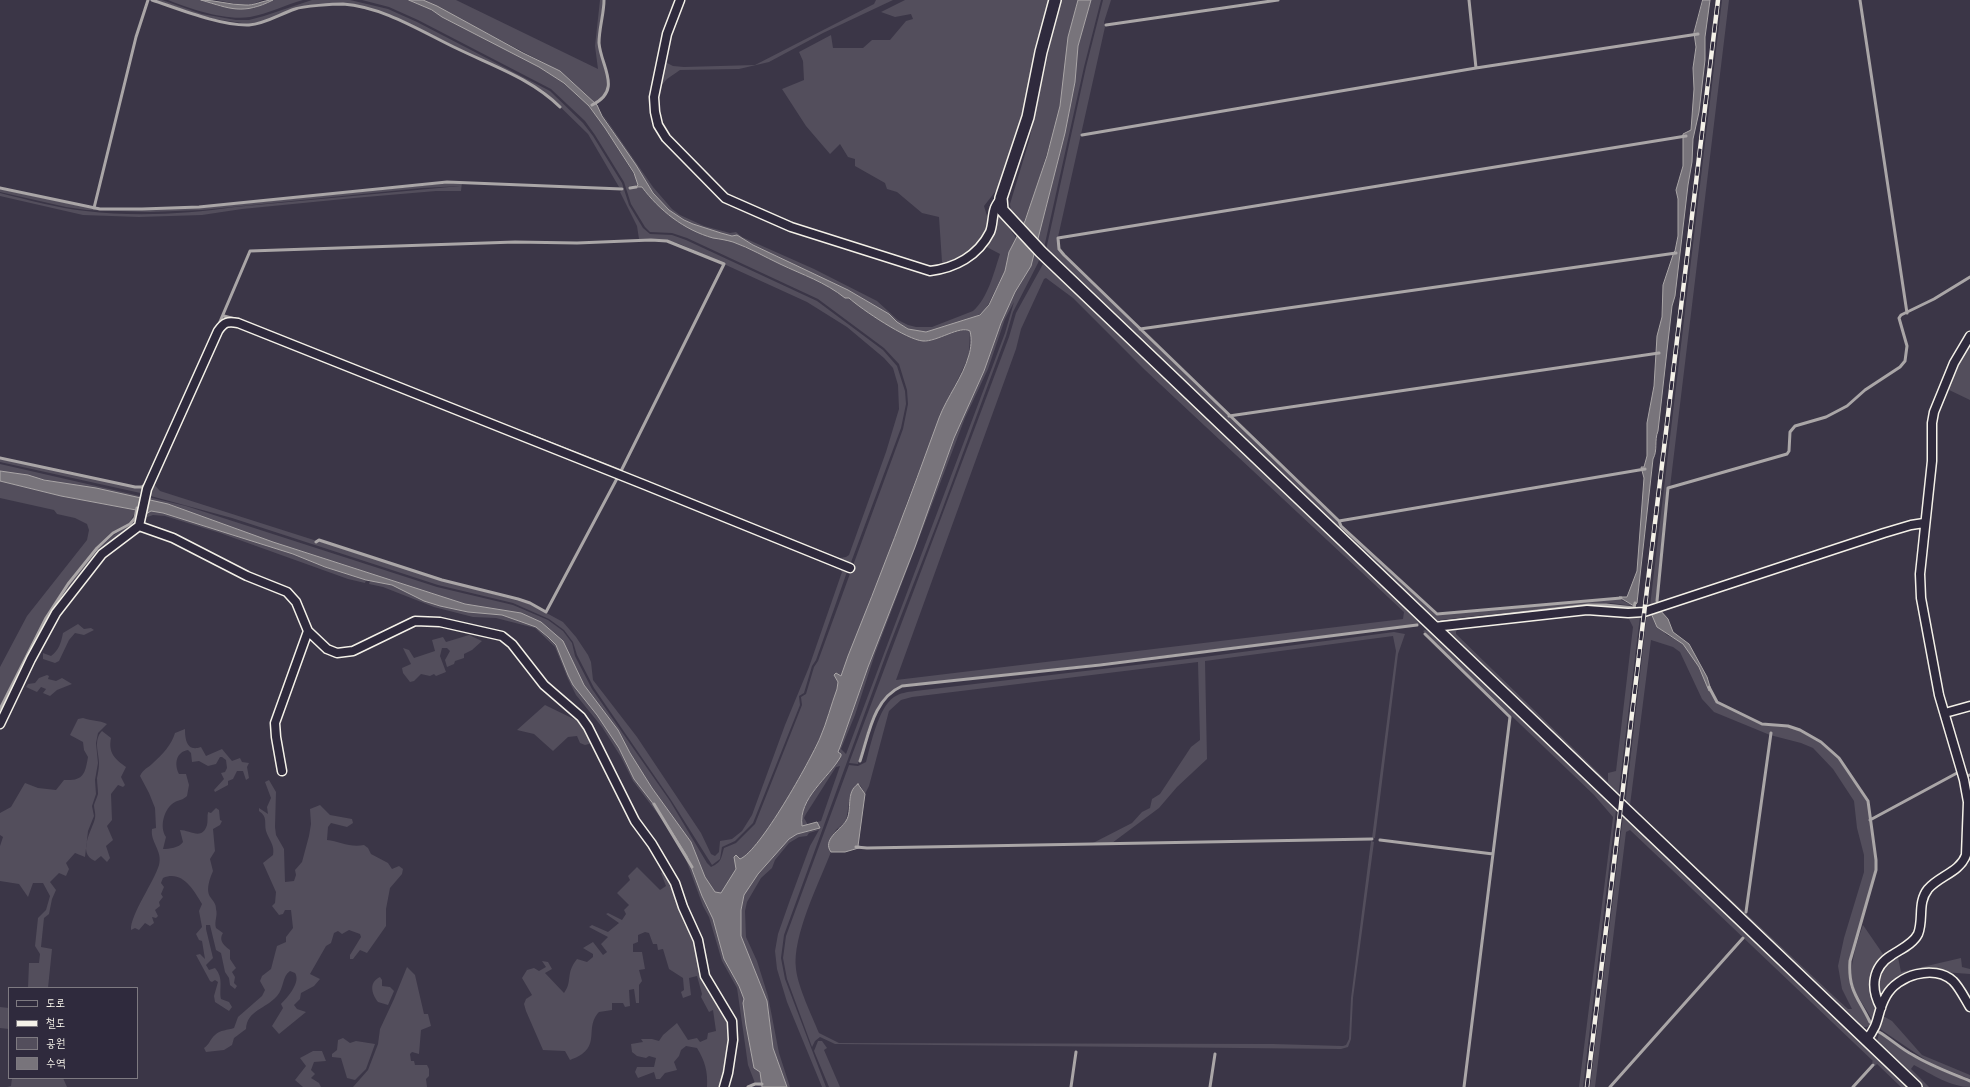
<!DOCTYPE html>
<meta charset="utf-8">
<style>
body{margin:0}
#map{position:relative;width:1970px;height:1087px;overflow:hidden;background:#3b3647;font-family:"Architects Daughter","Poor Story",sans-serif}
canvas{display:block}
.legend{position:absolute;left:8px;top:987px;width:130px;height:92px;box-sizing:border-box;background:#2f2a3d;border:1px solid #7e7a81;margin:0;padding:5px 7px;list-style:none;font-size:12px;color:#f4f1e8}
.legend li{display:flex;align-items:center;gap:8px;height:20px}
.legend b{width:20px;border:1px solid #7e7a81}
</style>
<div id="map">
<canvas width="1970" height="1087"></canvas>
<ul class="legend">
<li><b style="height:5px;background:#2f2a3d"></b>도로</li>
<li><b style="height:5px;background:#f4f1e8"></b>철도</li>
<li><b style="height:11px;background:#534e5c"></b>공원</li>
<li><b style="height:11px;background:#78747b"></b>수역</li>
</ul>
</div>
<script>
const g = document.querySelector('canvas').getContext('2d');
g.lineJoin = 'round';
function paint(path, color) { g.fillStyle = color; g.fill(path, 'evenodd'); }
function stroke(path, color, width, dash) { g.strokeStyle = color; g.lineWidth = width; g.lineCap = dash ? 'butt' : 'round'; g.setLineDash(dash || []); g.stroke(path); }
paint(new Path2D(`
 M154,0H162L202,14L236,20H249L264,16L312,0H350L388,9L417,22L550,91L583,123L593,136L622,183L629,205L643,228L650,234L672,235L686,240L817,301L883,350L897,366L905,391L906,404L901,428L850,565L834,559L846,557L849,555L886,452L899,409L898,385L893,368L884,358L847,327L807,302L680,244L665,240L639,239L637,226L620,192L623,190L622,188L619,187L588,134L544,91L404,21L374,11L343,4L296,8L262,22L249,24L214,19Z
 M168,0H201L219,6L241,10L255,8L273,0H303C285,5 268,14 250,17C226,21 190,9 168,0Z
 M216,0H263L247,6Z
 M362,0H409L432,10L442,17L539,67L564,83L589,106L605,128L638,181L639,185L630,186V189L642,187C659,210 684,230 713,238C719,239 726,240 733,242C750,248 765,257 780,264C802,275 825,282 845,298H849C863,310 908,341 926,341C939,340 960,326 970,331L969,356L940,417L906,505L899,529L848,656L841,676L834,675L838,682L837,689C831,705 827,722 820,738C810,761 760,851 740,859L731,879L721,893L715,892L705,877L691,842L652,788L630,753L617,730L584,685L574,666L570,655L541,622L521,613L465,604L273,542L168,504L148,501V497L186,506L437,587L513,605L548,620L563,631L572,643L575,656L592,689L670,801L707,863L711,867C722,862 721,858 724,848L736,843L755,824L802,705L801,697L806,694L814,667L818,661L903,429L908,404L907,390L899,364L884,348L818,299L687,238L672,233L650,232L645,227L631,204L624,182L595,135L585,121L551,89L418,20L389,7Z
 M423,0H456L598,69L595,46L600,0H603C603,14 597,29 599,44C600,62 621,93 595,103L560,71Z
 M876,0H893L823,33L769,62L739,69L680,70L667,79L657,90L663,61L673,66L684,67L755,65L874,4Z
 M905,0H1051L1025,109L1002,183L984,206C986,213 989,220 988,227C983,246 960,259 944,265L942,262L939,217L922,213L897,192L887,189L885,183L855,166V159L848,157L840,144L830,154L806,126L782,89L804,80L803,61L799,52L831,35L833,48H863L872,40H890L906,21L913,19L911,14L895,17L881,12Z
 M1060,0H1078L1068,37L1064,81L1058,117L1033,199L1022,227L1011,214L1010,204L1029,141Z
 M1091,0H1101L1084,67L1044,248L1037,243L1065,133L1075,82L1078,46Z
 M1103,0H1111L1104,22L1105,27L1058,237L1059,249L1063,256L1338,521L1341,526L1436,615L1619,599L1634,606L1611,603L1589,604L1439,620V622H1436L1046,250L1086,67Z
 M1722,0H1729L1670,487L1667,488L1656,601L1655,604L1650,606Z
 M599,109L653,187L672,209L680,215L704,226L730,233L736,232L742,237L814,269L877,301L898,320L908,325L916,327H932L973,311C988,298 994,272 1000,254L983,245L996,209L1016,238L1009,252L1005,271L985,311L973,318L926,332L908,329L897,322L889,314L848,290L753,245L737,235L732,236L721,233L693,224L684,220L669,210L653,193Z
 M462,182L461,191H436L354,198L242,209L202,215L139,217L83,215L0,196V193C28,200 57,208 86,211C135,217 187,214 235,207L460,186L422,188L202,210L150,212L87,210L66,207L0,192V189L100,210H142L199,208Z
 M1034,256L1039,260L1038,263L1013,312L1006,336L939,518L887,652L784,935L781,958L785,979L826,1087H822L787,1002L777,969L775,951L778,934L790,900L810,846L819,830L809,833L807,836L799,837L789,843L775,860L772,868L761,878L747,902L745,911L746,937L757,961L768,996L779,1053L790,1087H787L773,1048L767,1001L741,936V910L744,895L758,874L789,839L797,834L820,829L817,822L821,821L840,766L836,767L806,814L804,818L808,825L802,827C798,802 823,780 837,762C840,759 839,751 840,747L868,667L915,547L954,438L984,371L1001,323L1015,292L1031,266ZM1014,302L1005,333L846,754L841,749L855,715L875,654L965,418L988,369L1005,319Z
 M1043,264L1079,296L1422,624L1062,668L902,685C871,700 868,733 858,764L849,763L1009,337L1016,313ZM1046,278L1073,298L1145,370L1404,612L1403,619L896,680L1016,349L1021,329L1044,279Z
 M224,317L240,321L226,322L145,494L0,462V459L143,488L147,484L206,350Z
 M1970,341V400L1945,388Z
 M0,464L140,496L141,499C94,488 47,480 0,471Z
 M0,481L61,496L136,510L139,513L137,524L80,578L0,720V714L50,616L69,584L99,548L114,535L136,520V511L129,523L112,532L96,547L67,583L45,618L0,707V667L27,616L87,540L89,530L87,524L75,518L57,514L54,510L0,498Z
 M152,482L160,491L317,541L316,543L319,541L441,580L530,604L563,622L576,637L588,655L591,662L593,680L637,737L701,833L711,854L715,856L719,852L720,841L732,839L742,831L752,815L785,725L809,667L842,572L836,564L848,569L816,660L812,666L804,693L799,696L800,705L753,823L735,841L722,847L720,859L712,865L671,800L594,688L577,655L573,642L564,630L549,619L513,603L438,585L232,518L147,495Z
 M151,511L163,513L293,554L325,567L366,580L365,583L348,579L220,533L165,516L153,515L144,518V515Z
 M370,581L392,585L440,606L468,612L502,615L528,623L536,627L556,645L568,675L573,685L597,715L619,748L634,779L658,810L687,856L702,896L713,919L724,959L739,986L744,999L743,1003L746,1025L754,1068L760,1072L762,1087L755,1085L760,1084L755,1083L748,1065L737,988L722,961L709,917L703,906L685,857L670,830L633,781L621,757L602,727L576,695L568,679L555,647L535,628L496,618L473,617L434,607L383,587L369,584Z
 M1647,613H1651L1656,624L1667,635L1683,643L1699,667L1716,702L1761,725L1788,727L1800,731L1820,743L1838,758L1867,801L1876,860L1875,870L1849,961L1850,986L1871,1026L1860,1028L1625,806ZM1651,640L1673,647L1680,652L1702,699L1714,712L1770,735L1801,743L1813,748L1833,769L1854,801L1857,828L1864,855V872L1844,938L1838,966L1842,989L1852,1009H1848L1838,1000L1630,805Z
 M1640,616L1618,798L1450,636L1449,629L1463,626L1456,631V634L1608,782V773L1616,771L1633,627L1628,617Z
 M78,624L84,629L91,628L94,630L84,635L75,633L69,640L59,661L55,663L43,659V653L51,656C59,650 61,643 63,633Z
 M1425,630L1431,632L1616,810L1583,1087H1579L1613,817L1594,795L1423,631Z
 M1394,632L1405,634L1398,654L1375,838H1372L1396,651L1393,636L1205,661L1207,759L1177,787L1159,808L1112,843H1093L1132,823L1142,812L1150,808L1152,799L1160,794L1191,747L1200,740L1198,662L912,697L901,700L889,711L869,786L865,794L860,785L854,786L850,797L846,821L836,830L831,839L829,848L831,852C819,883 792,936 796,969C798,987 812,1016 819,1033L839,1043L1273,1044L1343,1046L1346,1045L1349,1039L1351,998L1371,841L1374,842L1353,998L1351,1039L1348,1047L1341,1049L835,1044L820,1037L815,1041L812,1047L787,979L783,958L786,936L849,765L858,766L866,762C871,744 878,708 894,697C900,693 907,692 915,691L1204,657Z
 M469,635L482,641L472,650L464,654V658L455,661L454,664L447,667L445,660L450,651L447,648H442L440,656L446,672L436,676L434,674L430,676L421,674L414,681L410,682L403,673L402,668L411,664L403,648L409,650L414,658L435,651L432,640L443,637L446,642Z
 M47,675L49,676L48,679L56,681L62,678L72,684L57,690L50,696L43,693L46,689L41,687L37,692L26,687L28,684L35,683L39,678Z
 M545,705L582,723L593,743L585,745L580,743L577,736L568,737L553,751L534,734L517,730Z
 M83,718C92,721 99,720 107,724L98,733L96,743L98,763L95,780L96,794L92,806L94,816L88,831L85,857L75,853L66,863L69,869L66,876L59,873L50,882L56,890L52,899L49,914L44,918L41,947L52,949L48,988H28L29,963H39L40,954L35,946L38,918L46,910L50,896L43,883H33L28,897L19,884L0,881V846L3,837L0,835V813L11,807L25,783L38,788L56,790L64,780C83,781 85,775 88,757L84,750L83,742L70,735L78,719Z
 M185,729C185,740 187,752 201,747L206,756L222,749L232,761L240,758L242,762L249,763L247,767L249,778L246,780L243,771H237L233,779L228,781V785L215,792L214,790L224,779L221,773L225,772L227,768L226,760L222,757H220L216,764L208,766L199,761L192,762L191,753L188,750C176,752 174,764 179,774H186L189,785L187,796C183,800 179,800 175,802C164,808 159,827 166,837L163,849C169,849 179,848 183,842L180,830C190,830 202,841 207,825C208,821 207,817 208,812L211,813L216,808L219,810L220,820L222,821L220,825L213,829L215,851L210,859L213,871C210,878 205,891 211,898C214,902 216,904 216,909C218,916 214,921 216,928L223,933C218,941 225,946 230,950V959L236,968L232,972L235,977L234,983L237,986L235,989L230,985L229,978L225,972L221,953L216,950L210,925H206V929L213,958L206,965L209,970L215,968C224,978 219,988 221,999L229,1002L232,1007L229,1011L215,1002L214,996L218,982L215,980L212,982L210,981L196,955L200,954L205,959L202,941L199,940L196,934L202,927L199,911L202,904C193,889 182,870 163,878L161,883L164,887L161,894L163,897L159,902L160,906L155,910L158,916L156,918L152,917L154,923L150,926L145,923L139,930L135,928L131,930C130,915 154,882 159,865C163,851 150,842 152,829L156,828L155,808L149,793L140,776C143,769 148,768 153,763C162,755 172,744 175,733Z
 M102,731L111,738C108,753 115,759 126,767L121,777L125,785L123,787L118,785L111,794L112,820L107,826L113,840L106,846L110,858L107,862L101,856L95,861C76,853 93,829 95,818C96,814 94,809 94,805C95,801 97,798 98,794C98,789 97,783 97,778C98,773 99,768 99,763C99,753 93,740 102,731Z
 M269,780L276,792L275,827L276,835L284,849L285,882L294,881L296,875L295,870L302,862L309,836L311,824L310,809L320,805L330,815L352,819L353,823L347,827L331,823L328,827L327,840C339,841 350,848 364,845L368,848L371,854L388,863L392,869L399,866L403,869L402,874L390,888L386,909V926L367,953L360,950L353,959H350V955L361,937L360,934L349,930L342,934L338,931L334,933L331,943L326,946L310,974L320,979L314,986L301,993L300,999L294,1005L297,1009L306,1012L279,1034L272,1026L283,1008L281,1004C288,997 301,982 295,973L290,971C282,976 284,989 277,996C266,1009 247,1010 246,1029L234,1038L232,1045L224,1050L206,1052L204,1048C210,1044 210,1039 215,1035C220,1030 228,1030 234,1028L238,1017L262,996L265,990L260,981L262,976L271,969L277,946L286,942V937L293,928L291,910H285L283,914L279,915L272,906L275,903L276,892L263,863L273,855C275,845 269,840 266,831C264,823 268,817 259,811V808L268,814L267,807L271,798L265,782Z
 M1623,816L1908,1087H1901L1877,1064L1875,1066L1872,1062L1873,1061L1630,830L1626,832L1595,1087H1590Z
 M637,867L660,890L666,886L661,873L665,871L677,893L698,955L728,1019L730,1040L726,1071L721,1087H707C708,1072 705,1061 697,1048L686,1046L681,1050L679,1056L674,1062L677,1070L665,1073L660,1079H656L654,1072L638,1078L635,1072L637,1067H654L656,1058L649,1056L646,1058L637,1056L632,1052L631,1044L643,1042L641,1039H652L659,1041L663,1035L677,1023L688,1040L697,1038L700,1042L707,1039L708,1033L716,1031L713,1010L709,1012L701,997L702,994L697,976L689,978L691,995L683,998L681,992L684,990L683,978L669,969L663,949L658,950L657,944H653L649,933L645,932L638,935V942L633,944V952H642L645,969L639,970L642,981L639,985V1003H636L634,989L629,990L630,1006L625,1007L623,1003H612V1010L599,1012C583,1029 604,1048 570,1060L565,1051L543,1050L526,1011L524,1004L526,999L532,995L522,978L527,970L534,968L539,971L546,967L542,961L548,962L552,969L545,973L564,993C573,981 565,974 577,959L587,962L593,957V954L583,948L593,942L603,955L607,952L601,944L608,937L589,927L592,925L608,932L619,923L606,914L608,913L622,920L626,914L624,910L629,905L617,893L630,880L628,876Z
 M1863,925L1885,957L1878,965V1009L1874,1023C1869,1013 1856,995 1853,986C1848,968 1857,942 1863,925Z
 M1898,957L1901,972L1961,958L1962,967L1970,969V974L1943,972L1895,980L1887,987L1881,999C1870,979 1879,966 1898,957Z
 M407,967L415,975L424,1014H428L431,1026L421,1030L419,1054L412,1052L410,1054L411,1061H414L415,1065H427L429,1069V1076L426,1079L427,1087H353L368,1070L378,1044L380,1029L394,999Z
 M380,977L382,980V986L390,987L394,991L388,1005L378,1002C371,993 369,982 380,977Z
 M0,1007L9,1008V1029L0,1028Z
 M1883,1016L1892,1021L1922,1055L1970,1075V1079L1930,1063L1880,1029Z
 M1879,1033C1890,1040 1901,1050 1912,1056C1931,1067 1950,1074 1970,1082V1087C1951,1087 1931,1074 1914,1065L1911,1069L1929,1087H1922L1877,1042Z
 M343,1038L350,1043L356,1041L375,1044L366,1069L355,1080L347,1078L341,1058L332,1057V1054L337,1050L338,1040Z
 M818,1041H822L827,1048L824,1050L840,1087H829L814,1051Z
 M313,1051H322L326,1061L314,1062L311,1070L315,1074L311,1078L319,1083L321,1087H303L295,1080L306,1066L300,1058Z
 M12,1078H63L67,1087H7L11,1086Z`), '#534e5c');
const water = new Path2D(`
 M201,0C216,0 230,5 245,5C254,6 263,0 273,0C243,15 231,9 201,0Z
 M409,0H423L437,6L523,53L560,71L597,105L602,116L636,165L653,193L669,210L684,220L693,224L721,233L732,236L737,235L753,245L848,290L889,314L897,322L908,329L926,332L980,315L989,305L1005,271L1009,252L1025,221L1047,156L1060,106L1068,37L1078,0H1091L1078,46L1075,82L1065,133L1031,266L1015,292L1001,323L984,371L954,438L915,547L868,667L840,747L838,752L841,754V756C829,778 798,798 802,826L817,822L820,828L797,834L789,839L758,874L744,895L741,910V936L767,1001L773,1048L787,1087H762L760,1072L754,1068L746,1025L743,1003L744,999L739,986L724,959L713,919L702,896L687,856L658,810L634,779L619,748L597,715L573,685L568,675L556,645L548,637L536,627L502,615L468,612L440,606L424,601L392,585L366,580L325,567L293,554L163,513L151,511L144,515L136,510L61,496L0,481V471L28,475L44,480L96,488L168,504L273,542L465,604L521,613L541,622L563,641L584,685L618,730L630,753L652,788L691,842L705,877L715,892L721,893L736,869L734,857L736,855L740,859C760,851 810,761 820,738C827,722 831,705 837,689L838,682L834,675L836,673L841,676L848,656C880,577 910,498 939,418C947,397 963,377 969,355C971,348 972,339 970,331C960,325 937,342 923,341C907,340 861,309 849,298H845C825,282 803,275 780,264C765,257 750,248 733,242C726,240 720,239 713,238C684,230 659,210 642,187H636L638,185L634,173L605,128L589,106L564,83L539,67L442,17L432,10Z
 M1703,0H1710L1705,37V60L1699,112L1693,139L1692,162L1688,185L1675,296L1672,306L1658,431C1654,441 1658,450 1653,459L1637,603L1634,606L1619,597H1627L1637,571L1644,478L1641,467H1644L1647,456V423L1654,386L1657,336L1662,317L1663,285L1673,255L1672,254L1675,251L1678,236V199L1676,190L1683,166V134L1691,130L1694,89L1693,68L1696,47L1694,33Z
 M1659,609L1668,619L1673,632L1689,644L1707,677L1711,690L1709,691L1699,667L1683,644L1657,627L1651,613Z
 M858,784L865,794L858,846L862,847L845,852H831C822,840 840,830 846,821C853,810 845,792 858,784Z`);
paint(water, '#78747b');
stroke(water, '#aaa6a7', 1);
stroke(new Path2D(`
 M152,0C179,9 221,26 249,25C265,24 280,14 295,9C303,6 334,4 343,4C384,7 422,32 458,49C493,66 532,79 560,107
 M1469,0L1476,68
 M1860,0L1907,313
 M1106,25L1278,0
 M592,105C623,90 601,67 599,43C599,28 604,14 604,0
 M1082,135L1476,68L1698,34
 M0,188L100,209H142L199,207L447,182L622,189
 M630,188L636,187
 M94,208L136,37L148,0
 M224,316L235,319
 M219,324L250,251L515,242L577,243L651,240L667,241L724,264L621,471L546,612L530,603L518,599L442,580L319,540L316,542
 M1140,329L1676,253
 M1229,416L1659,353
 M527,434L621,471
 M0,458L135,487H142L146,484
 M1339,521L1645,469
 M1621,598L1437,614L1341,526L1339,521L1064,255L1059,249L1058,238L1686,136
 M1657,601L1668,488L1787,454L1789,451L1790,432L1795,426L1826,417L1847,406L1865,390L1900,367L1905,361L1907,346L1899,318L1901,315L1934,299L1970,277
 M1441,622L1589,605H1606L1634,608L1635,603
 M1425,634L1510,717L1464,1087
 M1709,687L1717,702L1762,724L1788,726L1800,730L1821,742L1839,758L1868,801L1876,860V870L1850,961C1848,991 1858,997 1870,1022
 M0,709L46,618L68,584L97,548L113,533L130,524L135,518L137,508
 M860,761C869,734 873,699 902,686L1100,665L1417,625
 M1965,771L1967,776L1970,775
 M654,804L692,867
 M1870,820L1957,773
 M1380,840L1493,854
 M856,847L867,848L1372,839
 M1746,912L1771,733
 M1879,1032C1891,1039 1901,1049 1913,1055C1931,1066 1951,1073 1970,1081
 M748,1087L755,1084H762
 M1071,1087L1076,1052
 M1210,1087L1215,1054
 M1610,1087L1743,938
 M1853,1087L1873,1065`), '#aaa6a7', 3);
const minor = new Path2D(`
 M680,0L667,34L654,97L655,112L658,125L666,138L725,198L791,227L930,271C955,268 978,256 990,232C993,225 992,216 995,208C996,205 999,201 1001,198
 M139,526L173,538L247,576L287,592L296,602L308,631L327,649L337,653L353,651L415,621L440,622L502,636L512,644L544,685L581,717L588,727L635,821L652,844L675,883L683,907L698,940L705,976L732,1021L733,1040L728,1073L724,1087
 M1434,627L1587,610L1628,613L1644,612L1884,533L1911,525L1924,523
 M1945,713L1970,706
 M0,724L31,659L56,613L102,554L139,526L147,489L218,331C224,322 228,321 238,323L645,485L850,568
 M282,771L276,737L275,723L308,631
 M1881,1008C1870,988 1872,967 1892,955C1901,949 1913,944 1918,934C1924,919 1917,903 1928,889C1939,876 1960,872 1966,855L1968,802L1964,780L1939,695L1921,598L1920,574L1932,461V423L1934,412L1954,363L1970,336
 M1866,1040C1881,1023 1876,1013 1886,996C1897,975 1934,964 1953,981C1960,988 1965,999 1970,1007`);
const secondary = new Path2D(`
 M1055,0L1041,52L1028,117L1001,198L1002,210L1041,252L1916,1087`);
stroke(minor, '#f4f1e8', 11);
stroke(secondary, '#f4f1e8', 14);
stroke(minor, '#2f2a3d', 8);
stroke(secondary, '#2f2a3d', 11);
const rail = new Path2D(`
 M1587,1087L1718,0`);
stroke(rail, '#f4f1e8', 4.5);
stroke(rail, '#2f2a3d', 3, [9]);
</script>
